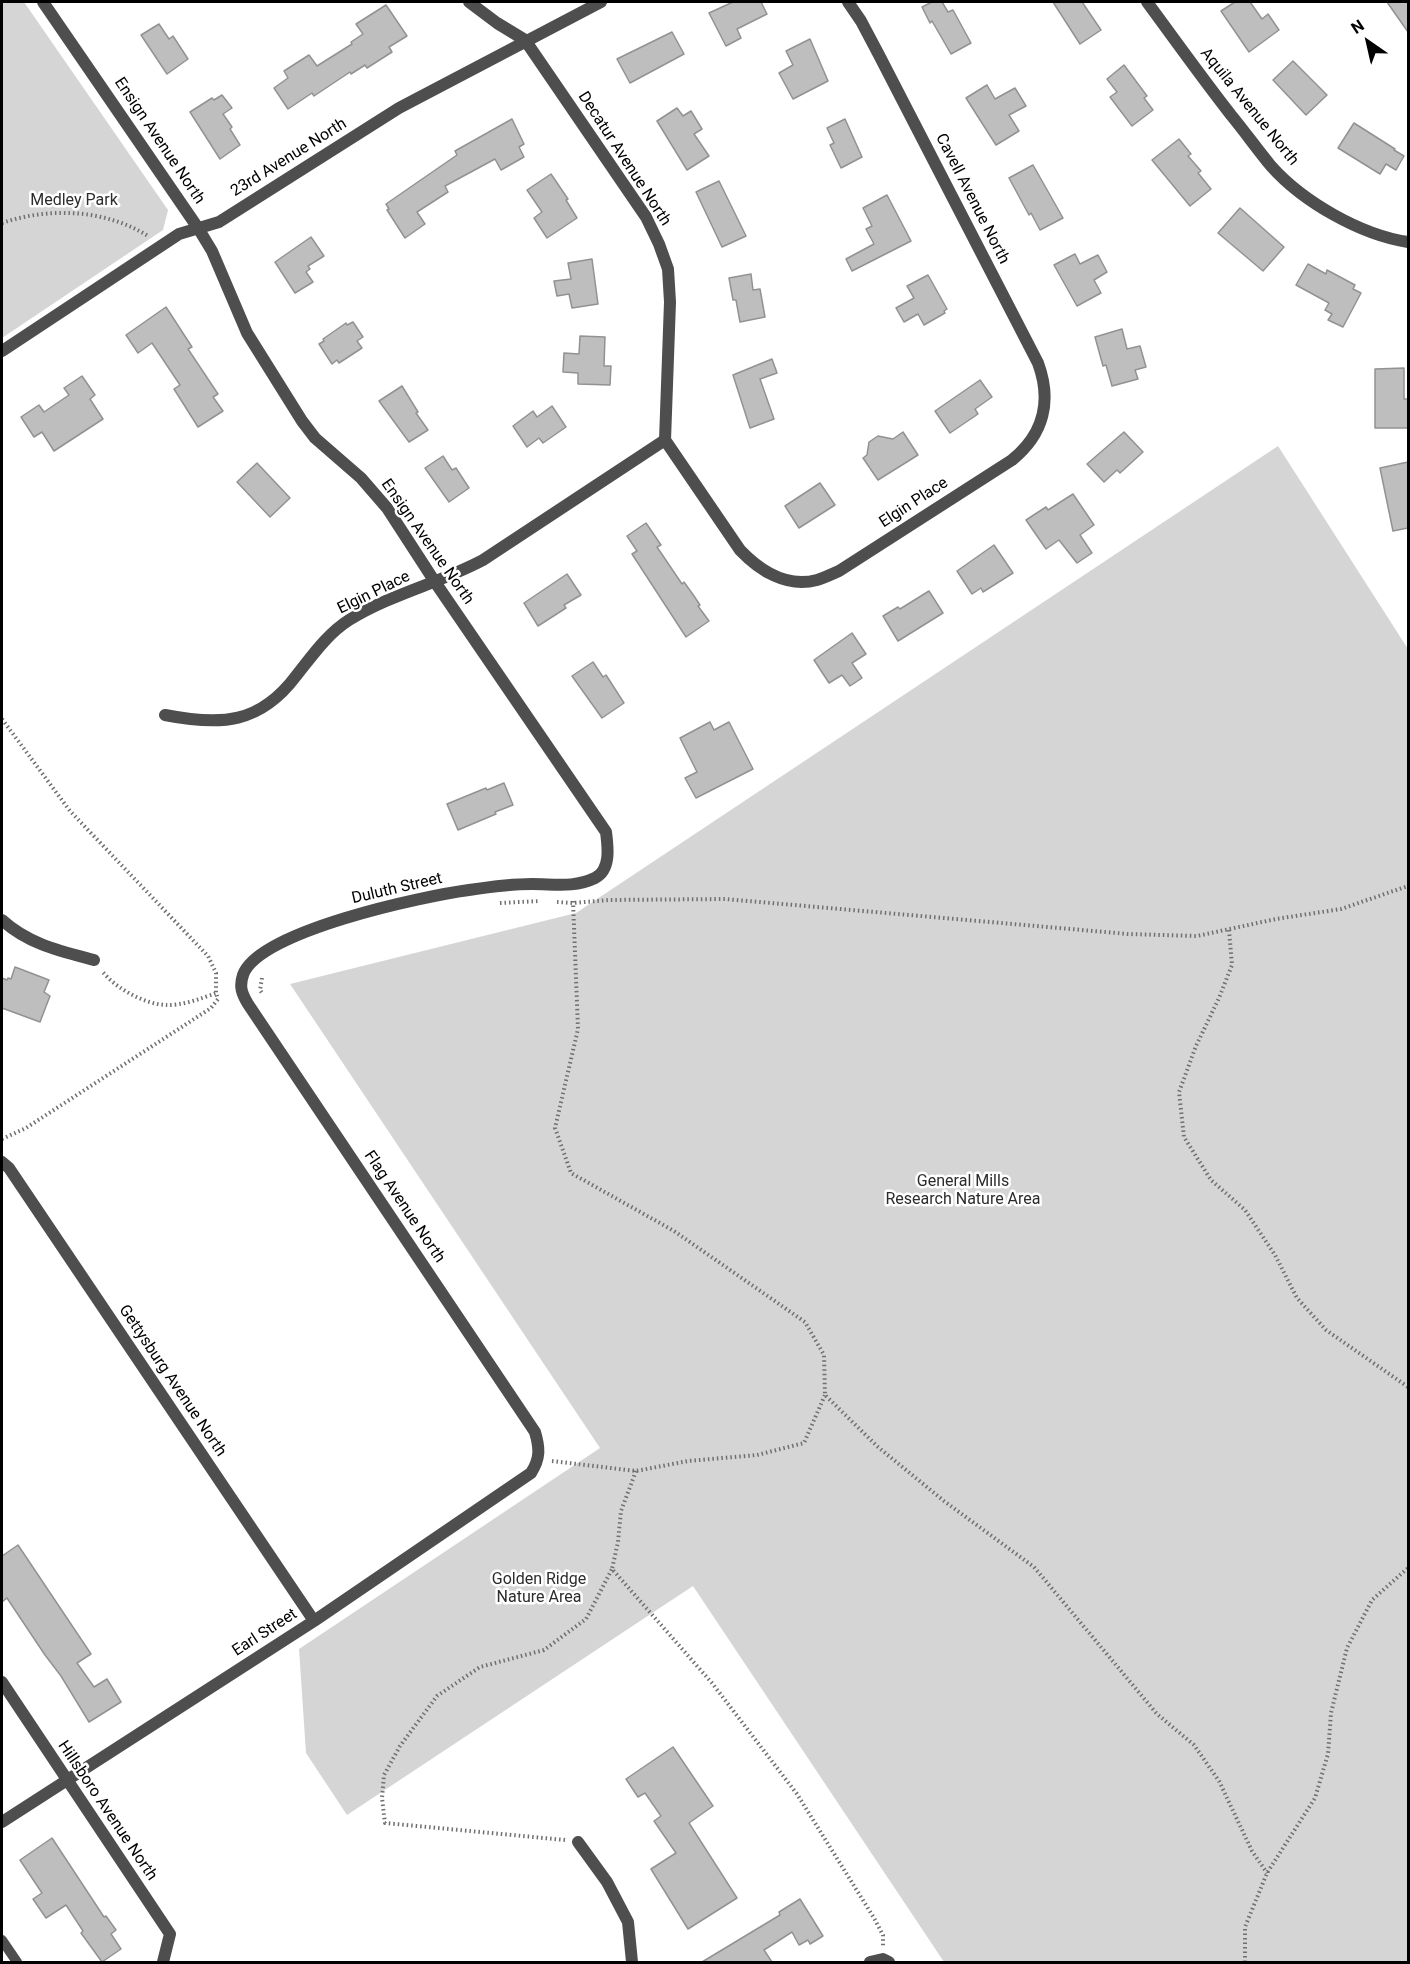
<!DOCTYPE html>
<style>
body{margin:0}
#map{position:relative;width:1410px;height:1964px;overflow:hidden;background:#fff;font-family:Roboto,sans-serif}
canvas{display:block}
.frame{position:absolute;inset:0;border:3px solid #000;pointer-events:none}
.north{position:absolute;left:1338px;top:12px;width:60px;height:60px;-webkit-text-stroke:4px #fff;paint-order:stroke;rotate:326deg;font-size:16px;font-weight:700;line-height:24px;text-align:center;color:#000}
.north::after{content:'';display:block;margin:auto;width:21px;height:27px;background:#000;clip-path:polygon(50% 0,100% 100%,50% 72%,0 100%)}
</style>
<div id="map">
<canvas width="1410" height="1964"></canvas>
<div class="frame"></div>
<div class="north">N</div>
</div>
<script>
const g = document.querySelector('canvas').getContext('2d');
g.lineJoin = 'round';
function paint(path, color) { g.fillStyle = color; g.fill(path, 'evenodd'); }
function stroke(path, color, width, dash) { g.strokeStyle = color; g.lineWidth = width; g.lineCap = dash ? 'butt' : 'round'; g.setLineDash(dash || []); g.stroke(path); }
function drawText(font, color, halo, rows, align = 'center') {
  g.font = font + ' Roboto,sans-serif'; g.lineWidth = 5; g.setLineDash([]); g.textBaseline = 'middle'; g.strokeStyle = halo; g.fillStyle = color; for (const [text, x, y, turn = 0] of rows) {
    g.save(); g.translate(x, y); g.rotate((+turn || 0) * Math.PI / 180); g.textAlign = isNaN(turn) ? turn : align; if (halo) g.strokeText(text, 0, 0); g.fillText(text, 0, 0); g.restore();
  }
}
paint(new Path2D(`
 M2,2H24L168,210L163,230L2,338Z
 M1278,446L1408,649V1962H944L693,1586L347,1815L306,1753L299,1649L600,1448L290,984L576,913Z`), '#d5d5d5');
const building = new Path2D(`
 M733,2H761L767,14L737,29L741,38L726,46L709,13Z
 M932,2H942L948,12L953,10L971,43L951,54L932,21L930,23L922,7Z
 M1053,2H1082L1101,30L1080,44Z
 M1235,2H1250L1262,19L1268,14L1279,30L1249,52L1221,11Z
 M1387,2H1408V32Z
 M386,5L407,36L389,47L392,52L367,68L365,65L351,74L350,72L314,96L312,93L288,109L274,88L288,78L284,71L309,55L317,66L352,44L351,42L363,34L356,24Z
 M159,24L169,39L173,36L188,59L167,74L141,35Z
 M672,32L684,54L630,83L617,59Z
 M810,39L828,81L793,99L779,73L793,65L786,51Z
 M1293,61L1327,95L1306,115L1273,80Z
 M1124,65L1147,96L1144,98L1153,110L1132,126L1110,97L1117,92L1107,79Z
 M987,85L995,99L1015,88L1026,106L1009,115L1019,131L996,145L966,98Z
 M222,95L232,108L223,114L232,127L230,129L240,145L220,159L190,112L212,98L214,100Z
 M677,108L683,116L691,111L702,129L694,134L709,156L687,170L657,121Z
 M512,119L524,144L519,147L524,157L501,170L495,159L445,186L448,192L417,212L425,224L405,238L387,210L389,209L386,204L457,155L455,151Z
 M845,119L862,157L841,168L830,145L834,143L827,128Z
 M1354,123L1395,149L1394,150L1404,156L1396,170L1386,164L1380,174L1338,148Z
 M1179,139L1191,154L1188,156L1201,171L1198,173L1211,189L1190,206L1152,160Z
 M1033,165L1063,218L1040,230L1031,213L1029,215L1009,178Z
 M551,174L568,199L566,200L577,218L547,238L534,218L542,212L527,190Z
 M719,181L746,236L722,247L696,192Z
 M887,195L911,241L852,271L846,259L874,244L866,229L872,226L863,208Z
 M1240,208L1284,247L1263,271L1218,233Z
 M311,237L324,256L308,266L310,269L306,272L313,282L295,293L275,262Z
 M1075,254L1080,264L1098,255L1107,272L1094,280L1101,293L1077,306L1054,265Z
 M592,259L598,304L572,308L569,294L557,296L554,281L571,279L568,263Z
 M1308,264L1326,274L1327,270L1355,285L1353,289L1361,293L1343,327L1328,320L1332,314L1325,310L1329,303L1296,285Z
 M751,274L753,290L760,289L765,317L740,322L736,300H733L729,278Z
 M928,275L947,309L944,311L945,313L924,325L918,314L904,322L896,308L914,298L907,286Z
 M166,307L192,347L188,349L218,394L213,397L223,411L198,427L174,389L180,385L152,343L138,353L126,335Z
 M353,322L363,337L357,341L362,348L339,363L337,360L332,364L319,344L324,341L323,339L346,323L347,325Z
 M1122,329L1127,349L1140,346L1146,367L1135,370L1138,379L1112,386L1106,365L1103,366L1095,337Z
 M580,336L605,337L604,366H611L610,385L578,384V373L563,372L564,353L579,354Z
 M772,359L777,373L760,379L774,419L750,428L733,375Z
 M1404,368V399H1408V428H1375V369Z
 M82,376L95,395L90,399L103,419L54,451L42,432L34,437L21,417L39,405L44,412L69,395L64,388Z
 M980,380L992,397L975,409L978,414L950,433L935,411Z
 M402,386L418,412L416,413L428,430L409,442L379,401Z
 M552,406L566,427L543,443L539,438L527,447L513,426L533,411L537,417Z
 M903,432L918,455L878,480L863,458L867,455L869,442L878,436L893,439Z
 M1124,432L1143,452L1120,473L1117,470L1104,482L1087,464Z
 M443,456L452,470L456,468L469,488L449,502L425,468Z
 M1408,462V528L1393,531L1380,468Z
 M257,463L290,498L270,517L237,482Z
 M820,483L835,505L799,528L785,506Z
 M1073,494L1094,525L1080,535L1092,553L1077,563L1059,540L1046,549L1026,520L1046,507L1048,510Z
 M646,523L661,545L657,547L682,584L684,582L694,596L700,605L698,606L709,621L686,637L632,554L637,551L627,536Z
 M994,545L1013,573L983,592L981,588L972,594L957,571Z
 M567,574L581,595L564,605L566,608L538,626L524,603Z
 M929,591L943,613L898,641L883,616L898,607L900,609Z
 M852,633L866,654L852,663L862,678L850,686L842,675L829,683L814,660Z
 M593,662L603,677L606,675L624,703L602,718L572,676Z
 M710,722L714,730L729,722L753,769L696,798L685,778L697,772L680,738Z
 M504,783L513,805L495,812L496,814L458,830L447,804L486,788L487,790Z
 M15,967L49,980L44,992L50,996L40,1022L2,1008V978L7,980L8,978L11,979Z
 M18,1545L91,1654L77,1663L94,1687L107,1679L121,1702L89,1722L61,1676L45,1655L7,1598L2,1602V1556Z
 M673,1747L713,1806L689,1823L737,1898L688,1929L651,1869L676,1853L654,1821L661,1816L645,1793L638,1797L626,1779Z
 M52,1838L104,1917L106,1916L116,1930L111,1934L121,1949L102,1962L81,1933L83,1931L66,1905L46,1918L33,1899L42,1893L20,1860Z
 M800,1899L823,1936L810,1944L808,1940L799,1945L792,1932L764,1950L772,1962H702L780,1915L779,1912Z`);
paint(building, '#bebebe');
stroke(building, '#929292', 1.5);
stroke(new Path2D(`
 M2,223C49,207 105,209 148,236
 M2,719L70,811L208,956L216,973V993
 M573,901L578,1029L555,1128L571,1173L674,1231L805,1322L824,1355L825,1395L878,1447L944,1501L1034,1567L1157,1714L1194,1745L1219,1781L1252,1851L1267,1873
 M557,902L573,903L609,900L725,899L1128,934L1197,936L1276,919L1341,909L1408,886
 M500,903L540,901
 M1229,930L1232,965L1219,998L1196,1046L1179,1092L1184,1137L1211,1180L1245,1210L1275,1255L1297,1298L1326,1330L1408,1387
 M262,978L260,990L262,993
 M2,1139L26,1128L211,1008L218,999L216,993C203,998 181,1006 166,1005C144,1004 115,988 102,971
 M552,1461L636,1471L688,1461L757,1455L804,1443L825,1395
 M636,1471L621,1511L618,1542L612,1569L712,1683L797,1794L874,1918L883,1935V1946
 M565,1840L385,1823L382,1798L384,1775L400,1746L437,1696L480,1667L544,1650L586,1619L612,1569
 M1245,1962V1927L1267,1873L1315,1798L1328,1754L1331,1713L1347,1648L1372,1600L1408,1568`), '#707070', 4, [1.5, 3]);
stroke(new Path2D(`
 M2,1940L17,1962`), '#4e4e4e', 10);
stroke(new Path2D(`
 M469,2L497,23L525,40L646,217L659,244L668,269L670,302L665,440L740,550C760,571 787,588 817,580C824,578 832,574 839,571L1012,460C1044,434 1052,401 1038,363L879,55L861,21L848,2
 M1147,2C1175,40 1202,78 1231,115C1245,132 1257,149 1271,166C1303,202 1361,235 1408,242
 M2,351L179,234L219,222L399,108L601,2
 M165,715C221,726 260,724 296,676C312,656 327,634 349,620C391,594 440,583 483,560L665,440
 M2,920C28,944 60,951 94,960
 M2,1162L9,1168L314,1621
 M2,1682L170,1934L163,1962
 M2,1822L314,1621L531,1473C540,1459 540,1449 535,1432L248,1004C242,994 239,987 243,975C258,931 424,896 469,890C489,887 512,884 532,884C555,884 574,888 595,878C611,870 608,847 606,832L435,582L387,508L361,478L315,438L302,421L247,333L212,251L198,228L43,2
 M578,1842L607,1882L628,1922L632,1962
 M870,1962L883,1959L889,1962`), '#4e4e4e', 12);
drawText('16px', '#000', '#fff', [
 ["Aquila Avenue North",1249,107,51],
 ["Ensign Avenue North",159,141,56],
 ["23rd Avenue North",289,158,-32],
 ["Decatur Avenue North",624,159,57],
 ["Cavell Avenue North",972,199,63],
 ["Elgin Place",914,503,-33],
 ["Ensign Avenue North",427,542,55],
 ["Elgin Place",374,593,-26],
 ["Duluth Street",397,889,-13],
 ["Flag Avenue North",404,1207,56],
 ["Gettysburg Avenue North",172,1381,56],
 ["Earl Street",265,1633,-33],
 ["Hillsboro Avenue North",107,1811,56]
]);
drawText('16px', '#2c2c2c', '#fff', [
 ["Medley Park",74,201],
 ["General Mills",963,1182],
 ["Research Nature Area",963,1200],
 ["Golden Ridge",539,1580],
 ["Nature Area",539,1598]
]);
</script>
